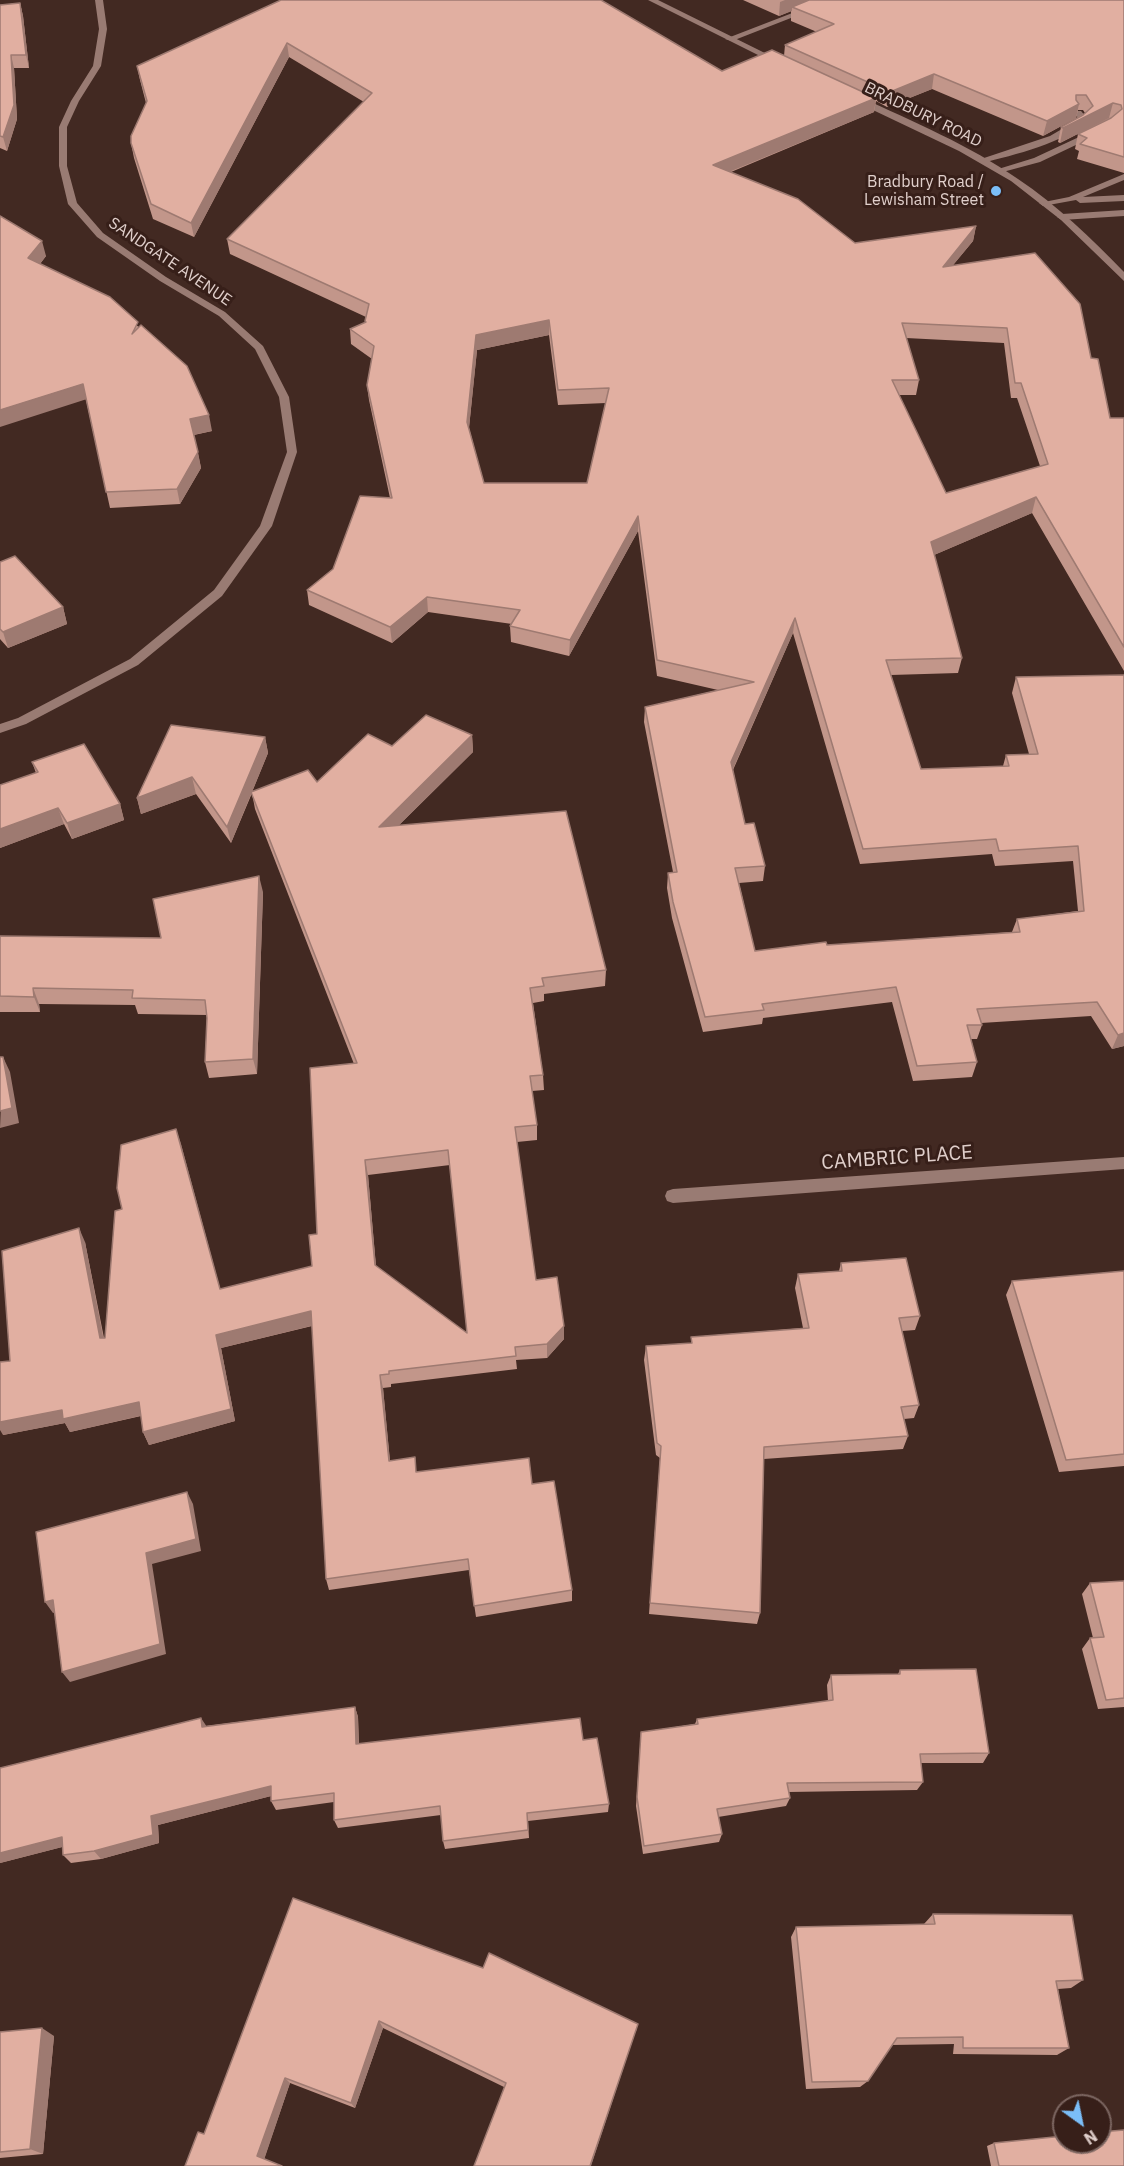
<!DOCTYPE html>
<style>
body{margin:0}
#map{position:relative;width:1124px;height:2166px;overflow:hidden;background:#422922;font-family:"IBM Plex Sans",sans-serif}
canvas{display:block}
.north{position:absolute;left:1052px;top:2094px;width:60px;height:60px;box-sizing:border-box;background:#371f19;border:2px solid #7b6560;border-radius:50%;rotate:147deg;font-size:16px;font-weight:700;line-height:24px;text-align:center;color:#e0cfcb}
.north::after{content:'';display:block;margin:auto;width:21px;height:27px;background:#7bbef8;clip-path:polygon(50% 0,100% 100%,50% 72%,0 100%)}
</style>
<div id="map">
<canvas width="1124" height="2166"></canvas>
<div class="north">N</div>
</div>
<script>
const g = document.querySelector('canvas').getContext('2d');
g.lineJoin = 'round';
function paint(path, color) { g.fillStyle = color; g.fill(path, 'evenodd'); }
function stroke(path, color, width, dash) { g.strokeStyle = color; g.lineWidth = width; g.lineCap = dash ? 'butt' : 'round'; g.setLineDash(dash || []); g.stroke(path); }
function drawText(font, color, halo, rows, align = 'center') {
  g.font = font + ' "IBM Plex Sans",sans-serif'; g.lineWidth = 6; g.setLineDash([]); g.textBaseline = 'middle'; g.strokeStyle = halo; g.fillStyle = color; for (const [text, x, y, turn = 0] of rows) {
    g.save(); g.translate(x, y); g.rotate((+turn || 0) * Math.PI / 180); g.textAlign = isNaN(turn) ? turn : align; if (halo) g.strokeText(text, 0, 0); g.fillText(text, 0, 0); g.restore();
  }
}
paint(new Path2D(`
 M1075,111H1081L1088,119C1067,143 1013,155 982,163L978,160L1050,136L1079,119L1074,113Z
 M1094,130L1098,133L1097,135L1040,162L999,173L995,170L1034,158Z
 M1124,174V180L1083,197L1124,195V201L1080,203L1076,200L1043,206L1039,203L1069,197Z
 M1124,210V216L1062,220L1057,217L1062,214Z`), '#997b73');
paint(new Path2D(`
 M95,0H103L107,29L101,66L79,101L67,127V166L77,203L103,233L166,277L225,312L263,346L289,397L297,452L272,526L222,596L138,665L26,724L0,733V724L18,718L130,659L214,590L260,526L287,452L279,397L255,349L219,316L160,281L97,237L68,204L59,166V127L71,101L93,66L99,29Z
 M826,0H837L732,41L725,39Z
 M1124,1157V1169L673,1203L667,1201L665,1196L667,1191L673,1189Z`), '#997b73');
paint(new Path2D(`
 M648,0H658L783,62L776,64Z
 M854,97H860C914,122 969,145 1018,179C1057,205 1091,238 1124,272V281L1061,220L1011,181L959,151L854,101Z`), '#997b73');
paint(new Path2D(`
 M281,0L722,71L784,56L785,45L817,32L791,21V11L779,16L743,0H1124V173L1077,159L1079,151L1075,149L1078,134L1109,118L1060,143L1058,142L1061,127L1085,113L1083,110H1078L1076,118L1043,136L932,89L887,107L876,101L874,112L731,172L855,243L976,226L973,241L953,265L1091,358L1110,418H1124V671L1032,513L934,555L962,658L958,673L891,675L921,769L1003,766L1006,755L1029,754L1012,693L1016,677L1124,675V1046L1112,1049L1091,1016L981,1023L982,1025L977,1039H971L977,1062L972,1077L913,1081L892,1002L763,1018L762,1024L703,1032L672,918L667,888L668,873L673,872L644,722L645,707L718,690L657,676L638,531L569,656L511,642L510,626L512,624L428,612L392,643L309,605L307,590L333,569L390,498L369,400L367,385L372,359L351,344L350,329L365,323L366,317L230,254L227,239L364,102L289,57L194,237L153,219L134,158L131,143L146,103L140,80L137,66ZM549,335L558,405L606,403L587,483H484L469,428L477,350ZM906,338L1004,343L1011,398H1017L1040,466L946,493L899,395H916L919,380ZM793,633L860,864L992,854L995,866L1073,861L1078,911L1017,919L1012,932L827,945L755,951L739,883L763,881L765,866L745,824L733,770Z
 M20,3L23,16L29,68H14L17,119L7,151L0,148V5Z
 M0,216L46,256L40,264L139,327L212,431L194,435L201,468L180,504L110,508L86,400Z
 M0,562L63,607L67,624L8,648L0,639Z
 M472,735L473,752L399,825L606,970L605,986L544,994V1001L533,1003L543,1075L544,1090L532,1091L537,1125V1140L517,1142L536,1280L564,1339L547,1358L516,1360L517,1369L391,1384V1387L383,1388L390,1461L417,1472L532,1484L572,1590V1601L476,1617L469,1570L329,1590L326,1579L312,1326L221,1348L235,1421L149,1445L143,1432L141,1416L70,1432L65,1423L3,1435L10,1361L85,1242L104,1338H105L122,1209L176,1129L220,1289L312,1266L317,1234L354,1064L255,809L252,793L231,843L196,794L141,814L137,798L265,737L268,753L252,792L317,782L392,746ZM450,1165L467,1333L376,1266L368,1175Z
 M32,762L120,804L124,820L72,839L64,824L0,848V785L36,773Z
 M263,892L257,1074L209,1078L205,1062L207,1015L138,1014L135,1005L39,1004L40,1012H0V936L161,938Z
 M841,1263L920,1316L915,1330L902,1331L919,1405L914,1418L904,1419L908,1436L903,1449L764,1459L760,1613L757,1624L649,1614L660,1458L656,1455L644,1360L646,1346L691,1343V1337L803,1328L795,1288L798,1274L839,1271Z
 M1124,1271V1466L1059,1472L1006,1295L1012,1281Z
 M1124,1581V1707L1098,1709L1082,1649L1090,1638H1093L1082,1594L1090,1583Z
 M900,1670L989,1753L983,1763H921L923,1782L917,1790L789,1792L790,1798L786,1806L718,1817L722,1834L719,1842L643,1854L636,1806L641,1732L695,1724L697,1719L828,1701L827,1685L831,1675L898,1674Z
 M355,1707L358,1717L359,1744L583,1740L609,1804L608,1812L528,1821L529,1838L445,1849L443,1841L441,1815L338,1828L334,1820V1802L276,1810L271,1801V1796L158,1825L159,1843L101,1859L71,1863L63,1855L62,1847L0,1863V1768L206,1726Z
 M293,1898L637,2030L504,2087L383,2028L355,2108L290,2083L264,2159L204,2134Z
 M933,1914L1083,1980L1071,1988L1058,1989L1069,2048L1057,2055L953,2054L954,2044L892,2045L868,2081L860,2087L806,2089L791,1937L796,1927L924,1924Z
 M0,2032L54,2036L43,2154L0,2158Z
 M994,2143L1124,2166H991L987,2146Z`), '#c2968a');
paint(new Path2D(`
 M785,0H820L792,7V11L779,16L780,2Z
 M20,3L23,16L29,68L26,55Z
 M287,43L289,57L194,237L191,223Z
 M11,55L14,68L17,119L7,151L3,137Z
 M934,74L932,89L887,107L890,92Z
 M876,98L874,112L712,179L713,165Z
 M1113,103L1109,118L1060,143L1063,128Z
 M1079,104L1076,118L1043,136L1047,121Z
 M976,226L973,241L940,281L943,267Z
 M42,241L46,256L32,274L28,258Z
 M549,320V335L477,350L468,437L467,422L476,335Z
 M83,384L87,399L0,427V410Z
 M209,415L212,431L193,435L190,419Z
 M198,452L201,468L180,504L177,489Z
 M1036,497L1032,513L927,558L931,542Z
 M638,516V531L569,656L570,640Z
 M427,597L428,612L392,643L390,627Z
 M63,607L67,624L8,648L3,632Z
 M795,618L793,633L729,778L731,762Z
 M472,735L473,752L381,843L379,827Z
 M265,737L268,753L231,843L227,827Z
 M192,777L196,794L141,814L137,798Z
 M120,804L124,820L72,839L67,823Z
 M58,808L64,824L0,848V829Z
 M259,876L263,892L257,1074L253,1059Z
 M33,988L39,1004L40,1012L34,997Z
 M1124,1033V1046L1112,1049L1118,1035Z
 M3,1057L10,1072L19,1123L0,1128Z
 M176,1129L181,1144L224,1303L220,1289Z
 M365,1160L368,1175L377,1279L375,1265Z
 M79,1228L85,1242L106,1352L100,1338Z
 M311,1311L315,1325L221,1348L235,1421L149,1445L143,1432L216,1335Z
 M564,1326V1339L547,1358V1344Z
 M380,1375L383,1388L391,1473L389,1461Z
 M139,1402L144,1415L70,1432L65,1423L3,1435L0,1430V1422L62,1410Z
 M187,1492L193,1504L201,1551L152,1564L166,1654L70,1682L62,1672Z
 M53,1600L60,1611L53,1613L45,1602Z
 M355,1707L358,1717L359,1753L356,1744Z
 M201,1718L207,1727H202Z
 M271,1786L275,1795L158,1825L159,1843L101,1859L94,1851L151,1816Z
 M62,1837L70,1845L0,1863V1853Z
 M379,2021L383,2028L355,2108L351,2103Z
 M638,2024L591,2166H590Z
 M42,2028L54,2036L43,2154L30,2149Z
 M285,2078L290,2083L264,2160L257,2156Z`), '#9e7a71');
const building = new Path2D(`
 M281,0H601L722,71L772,50L876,98L713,165L798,199L855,243L976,226L943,267L1035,253L1080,304L1091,358L1098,359L1110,418H1124V647L1036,497L931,542L962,658L886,660L921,769L1009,766L1006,755L1038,754L1016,677L1124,675V1033L1118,1035L1097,1002L977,1009L982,1025H967L977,1062L917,1066L896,987L762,1004L764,1010L705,1017L673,902L668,873L677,872L645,707L754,682L657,660L638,516L570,640L510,626L520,610L427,597L390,627L307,590L333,569L360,496L392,498L367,385L374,346L350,329L366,322L365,321L369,304L227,239L372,93L287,43L191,223L151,204L131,143V136L147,101L137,66ZM549,320L558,390L609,388L587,483H484L467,422L476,335ZM902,323L1007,328L1015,383H1021L1048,464L946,493L892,380H919ZM795,618L863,849L996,839L999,851L1078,846L1084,911L1017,919L1020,932L827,945L826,942L755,951L735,868L765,866L754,823L745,824L731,762Z
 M809,0H1124V157L1080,144L1087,138L1078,134L1111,118L1122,109L1121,105L1113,103L1063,128L1061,127L1083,115L1093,106L1086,95H1076V100L1079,104L1047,121L934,74L890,92L785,45L834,24L792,7Z
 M20,3L26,55H11L14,105L3,137L0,136V5Z
 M0,216L42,241L28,258L110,297L138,322L132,334L141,325L187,366L209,415L190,419L198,452L177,489L106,492L83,384L0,410Z
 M15,556L63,607L3,632L0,629V562Z
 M426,715L472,735L379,827L566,811L606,970L542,978L544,986L530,988L543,1075L530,1076L537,1125L515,1127L536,1280L557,1277L564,1326L547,1344L515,1347L516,1356L389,1371V1374L380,1375L389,1461L415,1457L416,1472L529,1458L532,1484L554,1481L572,1590L474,1606L468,1559L326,1579L311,1311L216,1335L231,1409L143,1432L139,1402L63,1419L62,1410L0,1422V1362L10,1361L2,1251L79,1228L100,1338H105L115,1211L122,1209L117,1188L121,1145L176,1129L220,1289L312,1266L309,1235L317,1234L310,1068L357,1063L251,792L308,770L317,782L368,734L392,746ZM448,1150L467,1333L375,1265L365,1160Z
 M171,725L265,737L227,827L192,777L137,798Z
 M84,744L120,804L67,823L58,808L0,829V785L38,772L32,762Z
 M259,876L253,1059L205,1062L207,1018L205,1000L132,998L133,990L33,988L34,997L0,996V936L161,938L153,899Z
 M0,1057H3L12,1108L0,1111Z
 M906,1258L920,1316L899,1318L919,1405L901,1407L908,1436L764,1447L760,1613L650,1603L661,1446L657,1443L646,1346L692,1343L691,1337L809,1328L798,1274L842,1271L841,1263Z
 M1124,1271V1454L1066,1460L1012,1281Z
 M187,1492L196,1539L146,1553L160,1644L62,1672L53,1600L45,1602L36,1532Z
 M1124,1581V1698L1106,1700L1090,1638L1104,1637L1090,1583Z
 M976,1669L989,1753L920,1754L923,1782L787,1783L790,1798L717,1809L722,1834L644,1846L637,1797L641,1732L698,1724L697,1719L833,1700L831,1675L900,1674V1670Z
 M355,1707L356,1744L580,1718L583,1740L597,1738L609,1804L527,1813L528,1830L443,1841L440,1806L334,1820V1793L271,1801V1786L151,1816L153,1835L94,1851L63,1855L62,1837L0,1853V1768L201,1718L202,1727Z
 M293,1898L483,1968L489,1953L638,2024L590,2166H474L506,2083L379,2021L351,2103L285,2078L257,2156L282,2166H185L198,2132L204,2134Z
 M933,1914L1072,1915L1083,1980L1056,1981L1069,2048H963V2037L897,2038L868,2081L812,2082L796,1927L935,1924Z
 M42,2028L30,2149L0,2152V2032Z
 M1124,2130V2166H999L994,2143L1064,2136V2142H1100V2132Z`);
paint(building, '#e1afa1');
stroke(building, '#9e7a71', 1.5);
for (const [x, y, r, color] of [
 [996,191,6,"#7bbef8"]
]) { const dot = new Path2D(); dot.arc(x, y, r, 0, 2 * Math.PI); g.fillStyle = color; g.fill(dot); stroke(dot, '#371f19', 2); }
drawText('16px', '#e0cfcb', '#371f19', [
 ["BRADBURY ROAD",923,115,26],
 ["SANDGATE AVENUE",170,262,34]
]);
drawText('16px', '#e0cfcb', '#371f19', [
 ["Bradbury Road /",984,182],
 ["Lewisham Street",984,200]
], 'right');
drawText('20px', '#e0cfcb', '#371f19', [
 ["CAMBRIC PLACE",897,1158,-4]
]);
</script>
